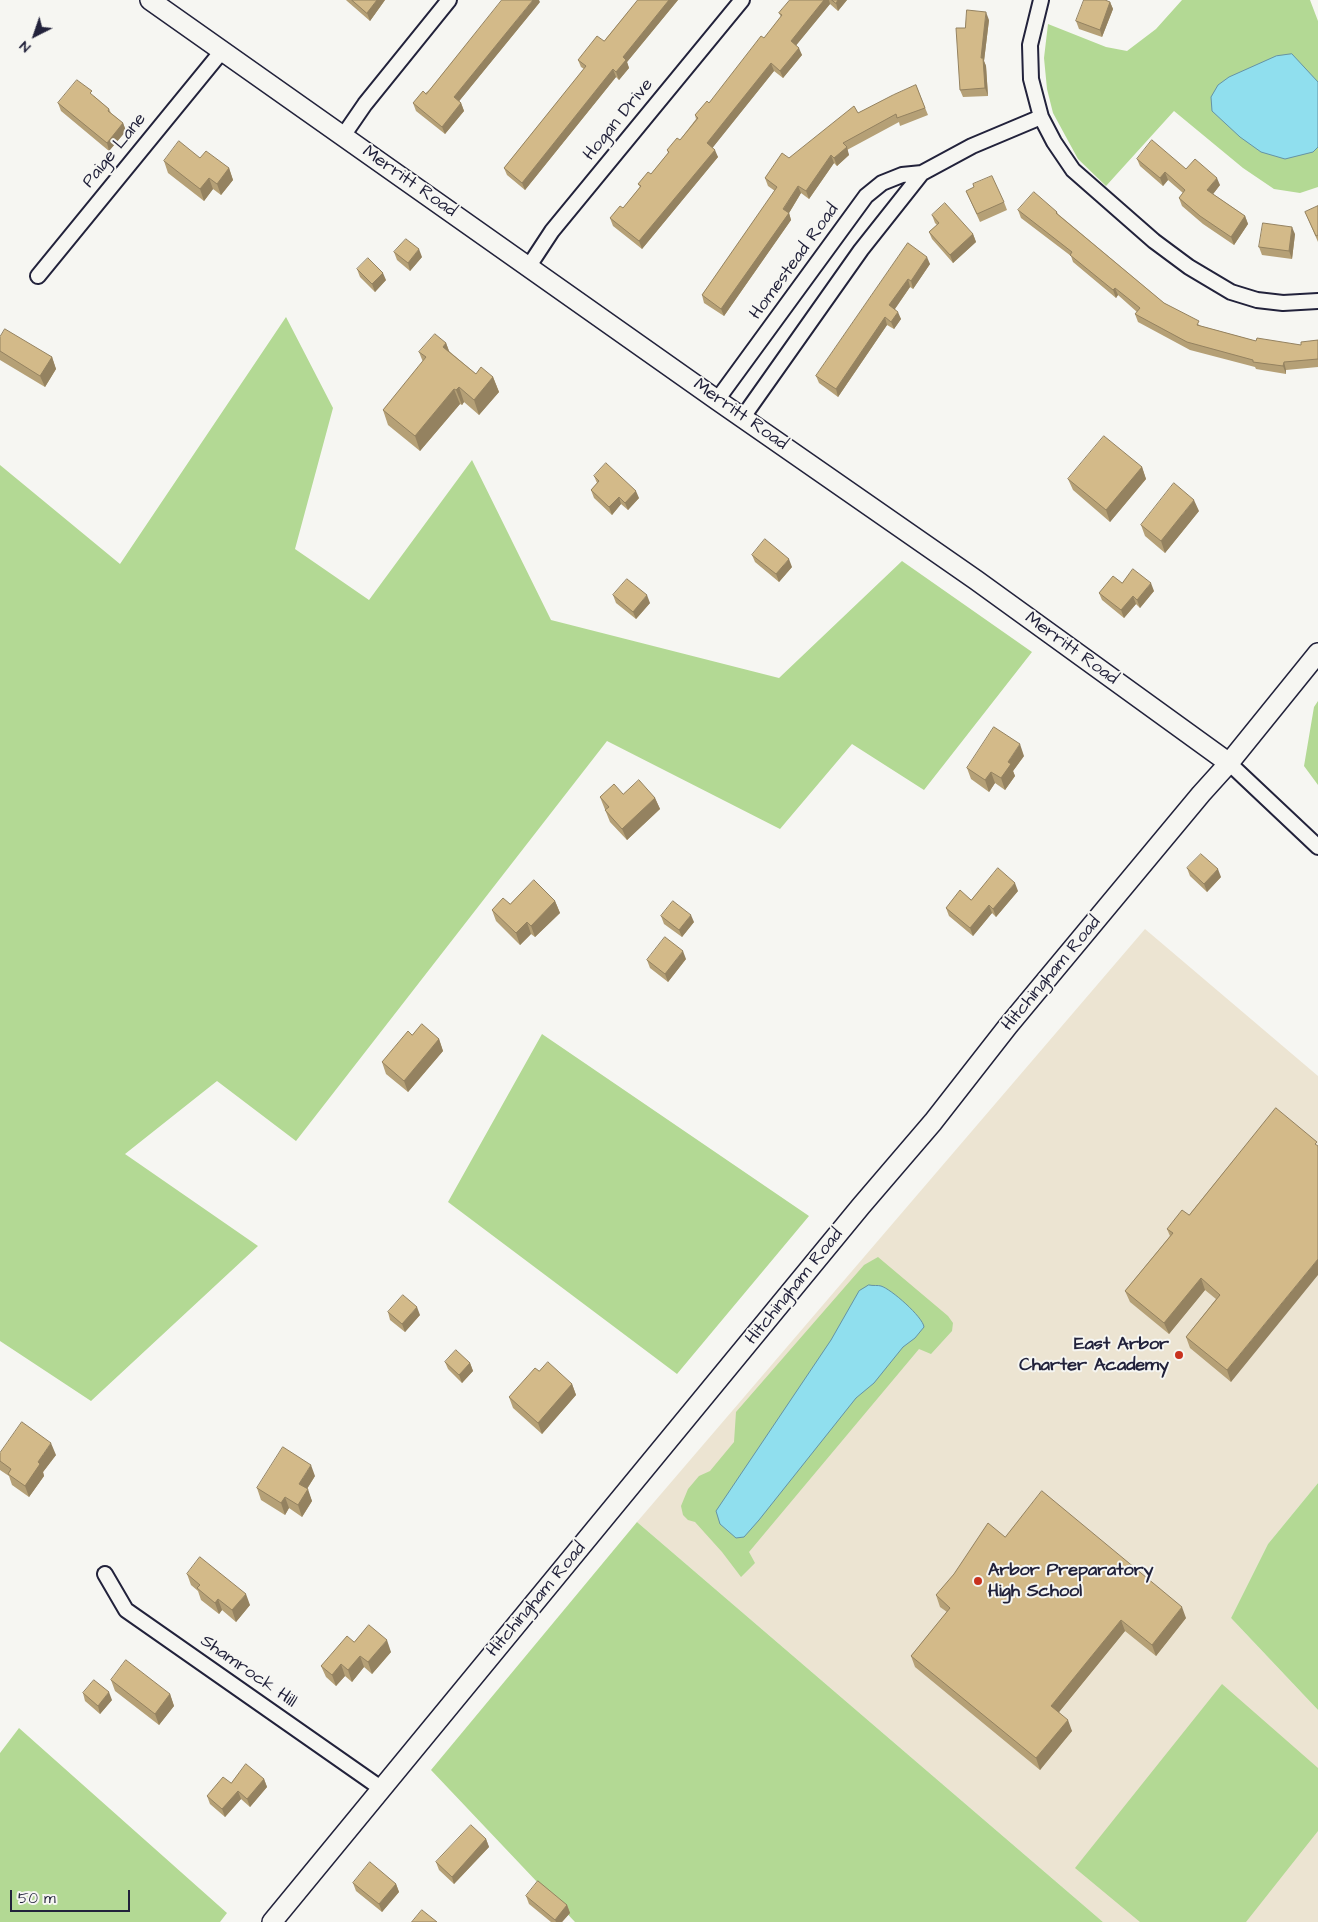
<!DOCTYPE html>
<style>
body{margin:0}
#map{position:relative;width:1318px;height:1922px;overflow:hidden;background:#f6f6f2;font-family:"Architects Daughter",sans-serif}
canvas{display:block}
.north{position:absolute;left:10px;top:10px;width:50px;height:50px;-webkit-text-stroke:4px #f6f6f2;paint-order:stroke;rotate:221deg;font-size:14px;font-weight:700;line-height:20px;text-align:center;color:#22223b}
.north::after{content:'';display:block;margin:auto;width:18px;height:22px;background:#22223b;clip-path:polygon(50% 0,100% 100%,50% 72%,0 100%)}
.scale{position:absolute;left:10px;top:1890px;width:120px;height:22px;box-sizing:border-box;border:2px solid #22223b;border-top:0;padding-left:6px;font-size:15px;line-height:18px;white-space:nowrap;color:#22223b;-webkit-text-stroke:4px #f6f6f2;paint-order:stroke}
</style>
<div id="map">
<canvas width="1318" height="1922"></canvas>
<div class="north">N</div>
<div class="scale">50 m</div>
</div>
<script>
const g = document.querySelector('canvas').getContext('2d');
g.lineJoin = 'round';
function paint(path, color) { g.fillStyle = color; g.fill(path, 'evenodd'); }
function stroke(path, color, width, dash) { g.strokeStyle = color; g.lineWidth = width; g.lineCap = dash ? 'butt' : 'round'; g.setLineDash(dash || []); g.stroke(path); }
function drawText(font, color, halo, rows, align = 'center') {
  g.font = font + ' "Architects Daughter",sans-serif'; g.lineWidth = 4; g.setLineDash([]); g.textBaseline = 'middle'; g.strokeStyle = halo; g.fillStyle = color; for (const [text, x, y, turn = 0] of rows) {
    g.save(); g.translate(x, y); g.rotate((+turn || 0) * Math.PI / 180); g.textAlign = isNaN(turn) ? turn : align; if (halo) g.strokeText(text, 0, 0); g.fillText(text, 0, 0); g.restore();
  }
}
paint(new Path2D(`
 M1145,929L1318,1076V1483L1268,1544L1231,1618L1318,1710V1922H1103L637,1522Z`), '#ece4d2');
paint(new Path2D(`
 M1182,0H1310L1318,21V187L1300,193L1274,189L1243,168L1174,111L1106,186L1078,159L1053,113L1047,89L1044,58L1048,24L1106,47L1127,51L1156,29Z
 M286,317L333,408L295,549L369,600L472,460L551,620L779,678L902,561L1032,652L924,790L852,744L780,829L607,741L296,1141L217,1081L125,1154L258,1246L91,1401L0,1341V465L120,564Z
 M1318,701V785L1304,766L1314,707Z
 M542,1034L809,1216L677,1374L448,1202Z
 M878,1257L948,1316L953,1323L952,1331L931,1354L919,1349L749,1552L755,1563L741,1577L722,1552L695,1522L688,1520L683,1515L681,1506L688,1489L699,1476L710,1471L734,1442L736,1412L864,1265Z
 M1318,1483V1710L1231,1618L1268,1544Z
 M637,1522L1103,1922H575L431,1770Z
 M1222,1684L1318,1768V1831L1246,1922H1140L1075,1868Z
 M19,1728L227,1913L220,1922H0V1753Z`), '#b3d994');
const water = new Path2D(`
 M1292,54L1318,82V147L1313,152L1285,159L1261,152L1240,137L1212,111L1211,97L1218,85L1229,77L1276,56Z
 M869,1285C873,1286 878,1285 881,1286C891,1289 923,1317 924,1327L915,1338L903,1347L874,1383L856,1398L759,1520L744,1537L736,1538L720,1524L716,1511L831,1340L859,1291Z`);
paint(water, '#90dfee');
stroke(water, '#6493a6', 1);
const street = new Path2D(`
 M1041,0L1030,45L1031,79L1041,117L1054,142L1073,170L1154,241L1189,267L1231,292L1257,300L1283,303L1318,301
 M343,136L365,104L449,0
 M529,266L552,231L742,0
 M38,276L222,51
 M717,400L866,196L882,183L902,175L922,173L972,146L1041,117
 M743,417L861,250L922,173
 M1229,763L1318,847
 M105,1574L126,1610L382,1789`);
const secondary = new Path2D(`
 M150,0L717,400L976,580L1229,763
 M272,1922L861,1206L933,1122L1008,1026L1201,794L1229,763L1318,653`);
stroke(street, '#22223b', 18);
stroke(secondary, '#22223b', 22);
stroke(street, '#f6f6f2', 14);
stroke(secondary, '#f6f6f2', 19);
paint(new Path2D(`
 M346,0H385L370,21L347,1Z
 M638,0H678L627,62L629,68L619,80L616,77L525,190L507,175L504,168L584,69L581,67L578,60L604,41Z
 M790,0H847L838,11L830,4L796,45L802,55L783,78L774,71L712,148L718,157L642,249L613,226L610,218L623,208L640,187L638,184L651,174L668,153L667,150L680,140L696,119L695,115L709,103L764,38L781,17L779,13Z
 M540,2L459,101L461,103L464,111L445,134L416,111L413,103Z
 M1110,2L1113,9L1102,37L1079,29L1076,21Z
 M989,20L984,61L986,66L988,96L963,97L960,90L965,28Z
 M916,85L928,115L900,126L899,122L847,150L849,155L837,166L834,163L809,199L801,193L789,213L791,220L724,316L704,303L702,295L775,191L768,186L765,178L789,158L858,113Z
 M94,96L109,109L111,113L123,123L126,131L109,151L61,111L58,103Z
 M200,158L229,168L233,180L221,195L213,189L204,201L168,173L164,161Z
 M1137,159L1186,169L1220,185L1213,194L1245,216L1248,224L1234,245L1203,224L1182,206L1179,198L1183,193L1168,180L1163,186L1140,166Z
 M966,191L1004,202L1007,210L980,222Z
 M1318,206V242L1305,212Z
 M1018,210L1057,212L1058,214L1164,303L1201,326L1256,341L1301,345L1318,340V367L1286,370V374L1256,369L1255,367L1190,350L1138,322L1135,314L1137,312L1118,295L1116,298L1073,262L1071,256L1021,218Z
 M932,215L973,234L976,242L953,263L932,239L929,232L937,225L935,223Z
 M1295,234L1292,259L1262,255L1259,247Z
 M908,243L930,264L913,289L910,287L895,309L901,319L894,329L887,325L838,397L819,383L816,376Z
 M394,252L422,257L410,271L397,260Z
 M357,269L386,280L375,292L360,277Z
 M0,337L52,357L56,369L45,387L0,360Z
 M446,343L449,351L476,374L493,377L499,392L479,415L464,402L462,405L460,404L420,451L388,425L383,410L423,362L419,352Z
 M1142,467L1146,479L1110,522L1073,490L1068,479Z
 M594,476L639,498L628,510L621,504L612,515L594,498L591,490L597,483Z
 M1199,511L1165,553L1145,536L1141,525Z
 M752,555L792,567L779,582L755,562Z
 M1122,583L1154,591L1140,608L1136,604L1124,618L1102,600L1099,593Z
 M613,595L650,603L636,619L616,603Z
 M1024,756L1013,771L1015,776L1005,790L995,783L989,792L971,779L967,768Z
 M623,794L655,798L660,809L627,840L610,822L600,797Z
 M1187,868L1221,877L1207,892L1190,876Z
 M1018,891L996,917L992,913L973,936L949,916L946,908L971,900Z
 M555,901L560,913L535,937L531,934L520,945L496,921L492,910L510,904Z
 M661,916L694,922L682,937L664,924Z
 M686,959L668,982L650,968L647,960Z
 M412,1035L439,1039L443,1051L408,1092L386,1074L382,1062Z
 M1276,1108L1231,1382L1190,1348L1186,1337L1216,1299L1205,1290L1169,1334L1130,1302L1125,1291L1170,1236L1167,1229L1189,1215Z
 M388,1312L420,1315L405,1332L390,1320Z
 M445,1362L470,1363L473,1371L462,1383L448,1369Z
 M539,1371L572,1384L576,1395L542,1434L513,1408L509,1397Z
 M0,1453L56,1455L43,1472L44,1476L29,1497L12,1485L9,1476L0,1470Z
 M315,1476L307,1489L312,1501L302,1517L289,1508L285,1515L261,1500L257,1488Z
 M1005,1537L1186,1618L1156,1656L1125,1631L1059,1712L1072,1731L1040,1770L915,1667L911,1656L947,1612L940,1607L936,1595Z
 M187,1574L250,1605L236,1622L222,1610L219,1614L201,1600L198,1591L191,1585Z
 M354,1642L391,1652L372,1674L364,1667L352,1682L345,1676L336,1686L326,1677L321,1666Z
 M111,1680L170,1694L174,1706L159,1725L115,1691Z
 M83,1693L112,1700L100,1714L85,1701Z
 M264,1779L267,1787L250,1807L241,1799L225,1817L210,1804L207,1796L231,1783Z
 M486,1839L489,1847L454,1884L439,1870L436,1862Z
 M353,1883L396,1884L399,1892L382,1912L356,1891Z
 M526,1896L567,1905L570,1913L562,1922H551L529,1904Z`), '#b5a076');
paint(new Path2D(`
 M377,0H385L370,21L367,13Z
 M533,0H539L540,2L456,105L454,97Z
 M669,0H678L627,62L629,68L619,80L616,72L623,57Z
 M824,0H829L830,4L794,48L791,41Z
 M838,0H847L838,11L836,3Z
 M1110,2L1113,9L1102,37L1100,30Z
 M986,12L989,20L984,61L986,66L988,96L985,88L981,58Z
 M799,48L802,55L783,78L780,71Z
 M771,63L774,71L710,151L707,143Z
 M613,69L616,77L525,190L522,183Z
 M461,103L464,111L445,134L442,127Z
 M123,123L126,131L109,151L107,143Z
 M847,147L849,155L837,166L834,158Z
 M715,150L718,157L642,249L639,241Z
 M831,155L834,163L809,199L806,191Z
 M229,168L233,180L221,195L217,184Z
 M1165,172L1168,180L1163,186L1160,178Z
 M209,178L213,189L204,201L200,189Z
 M1217,178L1220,185L1210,198L1207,190Z
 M798,186L801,193L789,213L791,220L724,316L721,309Z
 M1245,216L1248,224L1234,245L1231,237Z
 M1292,227L1295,234L1292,259L1289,251Z
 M973,234L976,242L953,263L950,255Z
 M419,249L422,257L410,271L408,263Z
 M927,257L930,264L913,289L911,281Z
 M383,273L386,280L375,292L372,284Z
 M908,279L910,287L892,313L889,305Z
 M1115,288L1118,295L1116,298L1113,290Z
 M898,312L901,319L894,329L891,322Z
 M885,317L887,325L838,397L836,389Z
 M446,343L452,359L443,347Z
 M52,357L56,369L45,387L40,376Z
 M1284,362L1286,370V374L1283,366Z
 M493,377L499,392L479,415L474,400Z
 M459,387L464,402L462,405L456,390Z
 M454,389L460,404L420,451L415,436Z
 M1142,467L1146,479L1110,522L1106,510Z
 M636,491L639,498L628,510L625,503Z
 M619,497L621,504L612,515L609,507Z
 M1194,500L1199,511L1165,553L1161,541Z
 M789,559L792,567L779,582L776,574Z
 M1151,583L1154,591L1140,608L1137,600Z
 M647,595L650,603L636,619L633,612Z
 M1133,596L1136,604L1124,618L1121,610Z
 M1020,744L1024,756L1013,771L1015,776L1005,790L1001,778L1008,762Z
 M991,772L995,783L989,792L985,780Z
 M655,798L660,809L627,840L622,829Z
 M1218,869L1221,877L1207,892L1204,884Z
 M1015,883L1018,891L996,917L993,909Z
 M555,901L560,913L535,937L531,926Z
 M989,905L992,913L973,936L970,928Z
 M691,915L694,922L682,937L679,930Z
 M527,922L531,934L520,945L516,933Z
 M683,951L686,959L668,982L665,974Z
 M439,1039L443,1051L408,1092L404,1081Z
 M1318,1259V1275L1231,1382L1227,1370Z
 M1201,1278L1205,1290L1169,1334L1164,1323Z
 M417,1307L420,1315L405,1332L402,1324Z
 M470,1363L473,1371L462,1383L459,1375Z
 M572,1384L576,1395L542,1434L538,1423Z
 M51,1443L56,1455L43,1472L44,1476L29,1497L25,1486L38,1462Z
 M311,1465L315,1476L303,1495L299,1484Z
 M308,1489L312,1501L302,1517L298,1505Z
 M285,1497L289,1508L285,1515L281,1503Z
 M246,1594L250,1605L236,1622L232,1610Z
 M218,1599L222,1610L219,1614L215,1603Z
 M1182,1607L1186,1618L1156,1656L1152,1645Z
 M1121,1620L1125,1631L1055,1717L1051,1706Z
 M387,1640L391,1652L372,1674L368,1662Z
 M360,1656L364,1667L352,1682L348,1670Z
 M341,1664L345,1676L336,1686L332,1675Z
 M109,1692L112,1700L100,1714L98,1706Z
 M170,1694L174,1706L159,1725L155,1714Z
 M1068,1720L1072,1731L1040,1770L1036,1758Z
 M264,1779L267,1787L250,1807L247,1799Z
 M238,1791L241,1799L225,1817L222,1809Z
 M486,1839L489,1847L454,1884L452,1877Z
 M396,1884L399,1892L382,1912L379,1904Z
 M567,1905L570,1913L562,1922H556L555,1920Z`), '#948260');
const building = new Path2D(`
 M352,0H377L367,13Z
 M502,0H533L454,97L461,103L442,127L413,103L423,91L426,94Z
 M638,0H669L623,57L626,60L616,72L613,69L522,183L504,168L586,66L578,60L597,36L604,41Z
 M790,0H824L791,41L799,48L780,71L771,63L707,143L715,150L639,241L610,218L620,206L623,208L641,186L638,184L648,172L651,174L669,152L667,150L677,138L680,140L698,118L695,115L707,101L709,103L761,36L764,38L782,15L779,13Z
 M832,0H838L836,3Z
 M1084,0H1105L1110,2L1100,30L1076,21Z
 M967,10L986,12L981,58H983L985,88L960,90L956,28H965Z
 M77,80L92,91L90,93L109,109L108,111L123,123L107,143L58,103Z
 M916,85L925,108L897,118L896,114L843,143L847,147L834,158L831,155L806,191L798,186L783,209L789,213L721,309L702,295L777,187L765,178L782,153L789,158L854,106L858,113L893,95Z
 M1152,140L1186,169L1195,159L1217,178L1207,190L1245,216L1231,237L1200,216L1179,198L1185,190L1165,172L1160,178L1137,159Z
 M179,141L200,158L206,151L229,168L217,184L209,178L200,189L164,161Z
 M992,176L1004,202L977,214L966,191L974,187L973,184Z
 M1034,192L1057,212L1056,213L1164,303L1199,321L1197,325L1256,341L1257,338L1301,345V342L1318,340V359L1284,362L1283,366L1253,362V360L1187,342L1135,314L1140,308L1115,288L1113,290L1070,255L1072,252L1018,210Z
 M945,203L973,234L950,255L929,232L939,223L932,215Z
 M1318,206V235L1316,236L1305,212Z
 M1263,223L1292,227L1289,251L1259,247Z
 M406,239L419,249L408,263L394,252Z
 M908,243L927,257L911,281L908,279L889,305L898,312L891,322L885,317L836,389L816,376Z
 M368,258L383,273L372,284L357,269Z
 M5,329L52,357L40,376L0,351V337Z
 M435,334L446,343L443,347L476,374L481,367L493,377L474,400L459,387L456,390L454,389L415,436L383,410L426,357L419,352Z
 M1104,436L1142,467L1106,510L1068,479Z
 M606,463L636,491L625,503L619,497L609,507L591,490L599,481L594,476Z
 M1174,483L1194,500L1161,541L1141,525Z
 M765,539L789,559L776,574L752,555Z
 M1133,569L1151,583L1137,600L1133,596L1121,610L1099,593L1113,576L1122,583Z
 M627,579L647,595L633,612L613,595Z
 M994,727L1020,744L1008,762L1011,764L1001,778L991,772L985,780L967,768Z
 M639,780L655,798L622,829L605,810L609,807L600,797L614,784L623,794Z
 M1201,854L1218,869L1204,884L1187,868Z
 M998,868L1015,883L993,909L989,905L970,928L946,908L960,890L971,900Z
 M534,880L555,901L531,926L527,922L516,933L492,910L503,898L510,904Z
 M673,901L691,915L679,930L661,916Z
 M665,937L683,951L665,974L647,960Z
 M422,1024L439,1039L404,1081L382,1062L408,1031L412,1035Z
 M1276,1108L1317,1142L1315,1144L1318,1146V1259L1227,1370L1186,1337L1220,1295L1201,1278L1164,1323L1125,1291L1173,1233L1167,1229L1182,1210L1189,1215Z
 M403,1295L417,1307L402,1324L388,1312Z
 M456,1350L470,1363L459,1375L445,1362Z
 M548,1362L572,1384L538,1423L509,1397L535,1368L539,1371Z
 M22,1422L51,1443L38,1462L40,1464L25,1486L8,1474L11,1469L0,1461V1453Z
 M283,1447L311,1465L299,1484L308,1489L298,1505L285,1497L281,1503L257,1488Z
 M1042,1491L1182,1607L1152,1645L1121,1620L1051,1706L1068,1720L1036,1758L911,1656L950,1608L936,1595L954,1574L988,1523L1005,1537Z
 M200,1557L246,1594L232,1610L218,1599L215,1603L197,1588L200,1585L187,1574Z
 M369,1625L387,1640L368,1662L360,1656L348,1670L341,1664L332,1675L321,1666L347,1636L354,1642Z
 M126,1660L170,1694L155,1714L111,1680Z
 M94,1680L109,1692L98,1706L83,1693Z
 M246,1764L264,1779L247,1799L238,1791L222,1809L207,1796L223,1777L231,1783Z
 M471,1825L486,1839L452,1877L436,1862Z
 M370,1862L396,1884L379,1904L353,1883Z
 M538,1881L567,1905L555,1920L526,1896Z
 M422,1910L437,1922H412Z`);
paint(building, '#d3ba89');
stroke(building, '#948260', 1);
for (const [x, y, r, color] of [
 [1179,1355,5,"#c8321e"],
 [978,1581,5,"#c8321e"]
]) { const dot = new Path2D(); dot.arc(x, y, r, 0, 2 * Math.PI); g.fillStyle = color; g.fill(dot); stroke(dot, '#f6f6f2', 2); }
drawText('18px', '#22223b', '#f6f6f2', [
 ["Hogan Drive",619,120,-51],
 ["Paige Lane",115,151,-51],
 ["Merritt Road",409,182,35],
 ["Homestead Road",795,262,-54],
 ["Merritt Road",740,415,35],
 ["Merritt Road",1071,649,36],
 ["Hitchingham Road",1052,974,-50],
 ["Hitchingham Road",795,1287,-51],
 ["Hitchingham Road",537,1600,-50],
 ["Shamrock Hill",248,1672,35]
]);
drawText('bold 18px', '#22223b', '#f6f6f2', [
 ["East Arbor",1169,1345],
 ["Charter Academy",1169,1366],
 ["Arbor Preparatory",988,1571,"left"],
 ["High School",988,1592,"left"]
], 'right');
</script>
